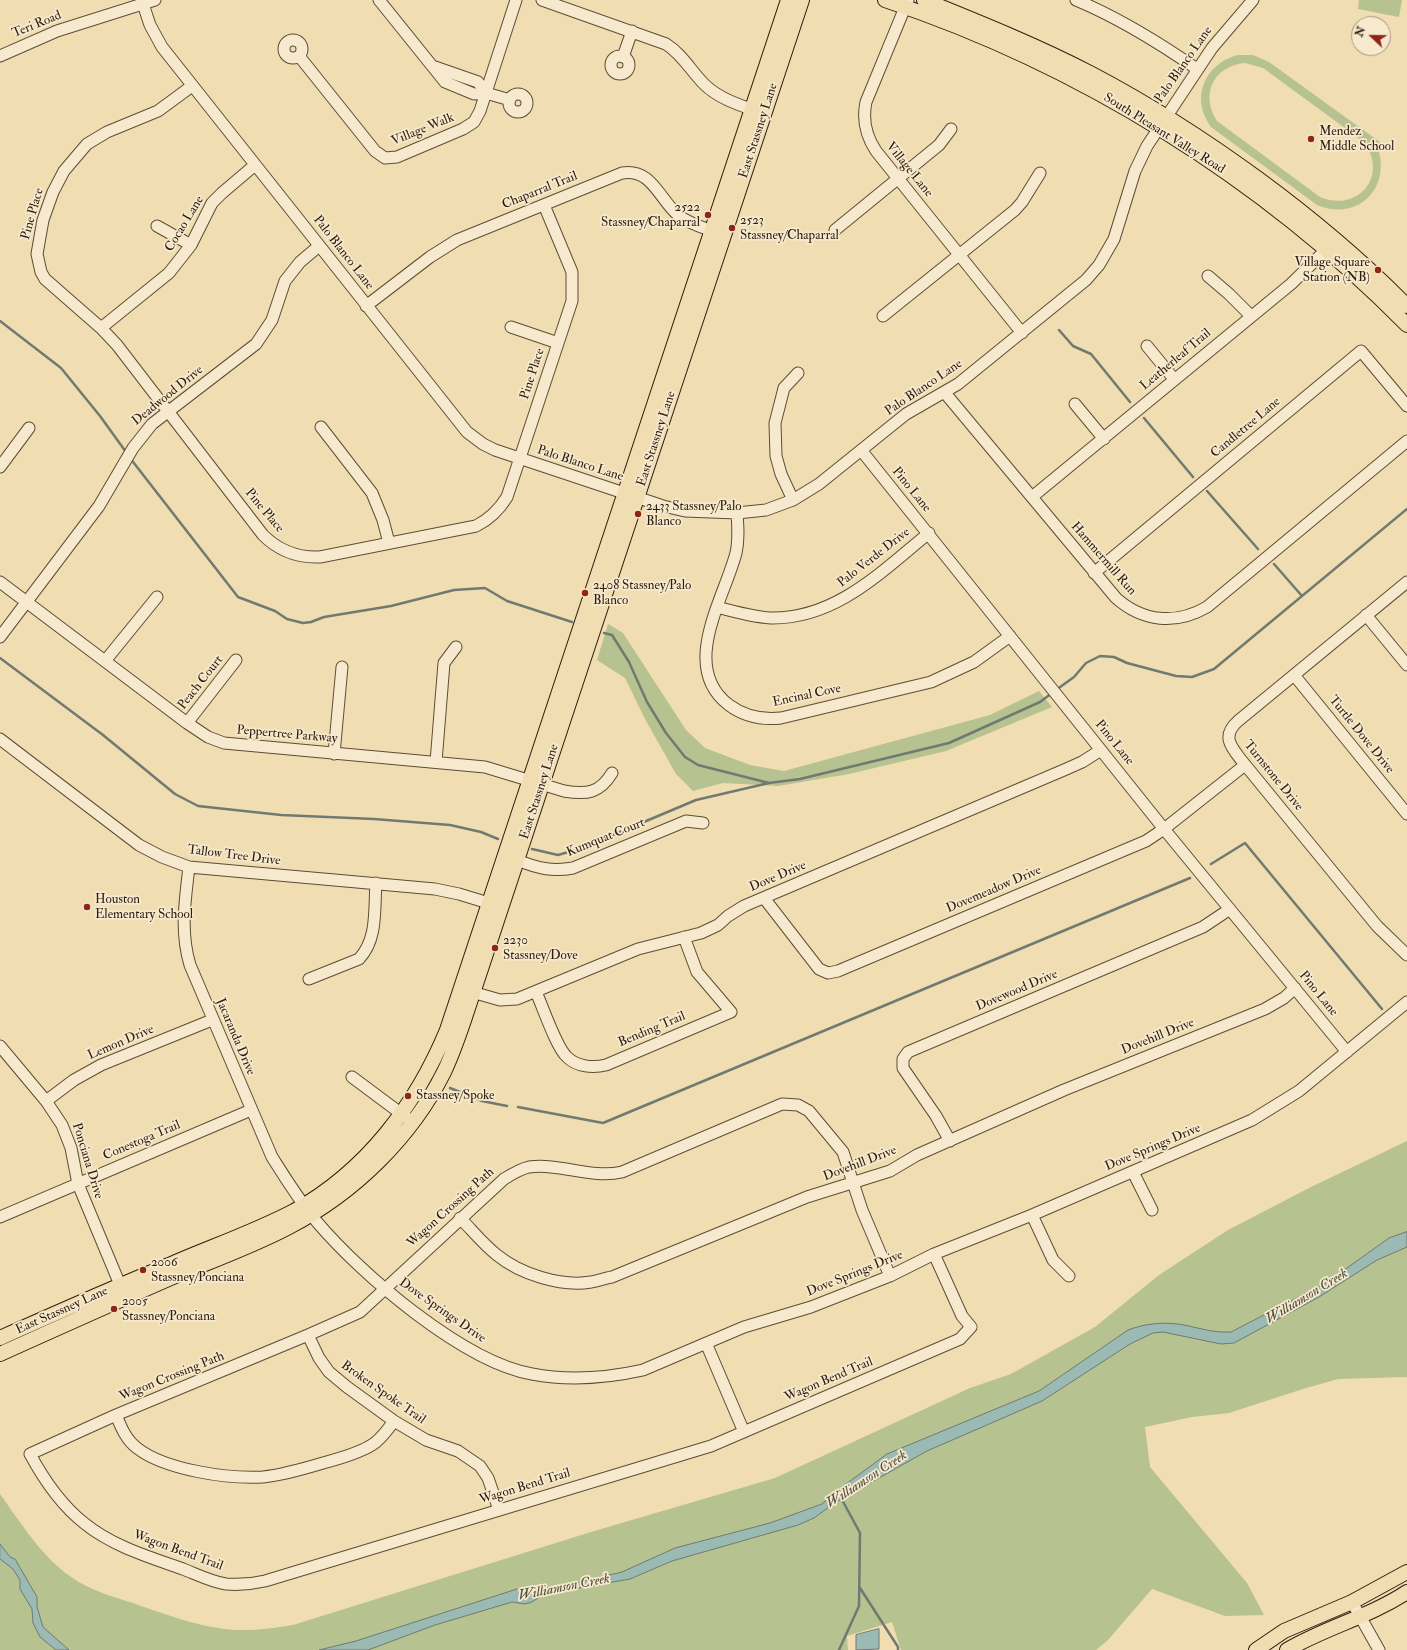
<!DOCTYPE html>
<style>
body{margin:0}
#map{position:relative;width:1407px;height:1650px;overflow:hidden;background:#f1ddb2;font-family:"IM FELL Double Pica",serif}
canvas{display:block}
.north{position:absolute;left:1351px;top:16px;width:40px;height:40px;box-sizing:border-box;background:#f6e9cd;border:1px solid #a69780;border-radius:50%;rotate:292deg;font-size:11px;font-weight:700;line-height:16px;text-align:center;color:#2d1b0d}
.north::after{content:'';display:block;margin:auto;width:14px;height:18px;background:#8f2418;clip-path:polygon(50% 0,100% 100%,50% 72%,0 100%)}
</style>
<div id="map">
<canvas width="1407" height="1650"></canvas>
<div class="north">N</div>
</div>
<script>
const g = document.querySelector('canvas').getContext('2d');
g.lineJoin = 'round';
function paint(path, color) { g.fillStyle = color; g.fill(path, 'evenodd'); }
function stroke(path, color, width, dash) { g.strokeStyle = color; g.lineWidth = width; g.lineCap = dash ? 'butt' : 'round'; g.setLineDash(dash || []); g.stroke(path); }
function drawText(font, color, halo, rows, align = 'center') {
  g.font = font + ' "IM FELL Double Pica",serif'; g.lineWidth = 3.5; g.setLineDash([]); g.textBaseline = 'middle'; g.strokeStyle = halo; g.fillStyle = color; for (const [text, x, y, turn = 0] of rows) {
    g.save(); g.translate(x, y); g.rotate((+turn || 0) * Math.PI / 180); g.textAlign = isNaN(turn) ? turn : align; if (halo) g.strokeText(text, 0, 0); g.fillText(text, 0, 0); g.restore();
  }
}
paint(new Path2D(`
 M1359,0H1402L1399,17L1358,9Z
 M1237,55H1253L1269,62L1384,145L1379,152C1389,192 1355,221 1317,205L1211,127C1190,98 1204,65 1237,55ZM1245,63L1263,68L1364,142C1389,176 1358,213 1320,197L1217,121C1200,95 1213,66 1245,63Z
 M608,624L623,633L686,730L705,748L750,765L784,771L990,715L1039,691L1052,707L946,751L849,774L778,786L723,783L693,791L676,774L645,719L625,678L597,660Z
 M1407,1141V1377L1338,1379L1303,1389L1229,1413L1192,1417L1145,1427L1150,1467L1247,1583L1264,1615L1225,1616L1152,1589L1108,1640L1096,1650H901L892,1622L847,1636L848,1650H0V1494C21,1523 41,1556 71,1577C89,1590 111,1596 133,1603C170,1616 208,1631 248,1630C263,1630 278,1627 293,1625L591,1532L775,1478L970,1388L1011,1374L1095,1327L1159,1275L1228,1230L1309,1188Z`), '#b6c28f');
const water = new Path2D(`
 M1407,1232V1247L1377,1260L1319,1297L1234,1343L1221,1344L1163,1332L1153,1333L1130,1344L1042,1401L927,1451L836,1502L814,1518L798,1525L672,1561L630,1579L544,1594L532,1602L525,1604L512,1602L435,1625L368,1650H319L356,1641L517,1589L559,1587L622,1572L675,1548L770,1523L822,1504L835,1492L887,1454L1039,1391L1128,1330C1144,1324 1161,1322 1178,1324C1198,1327 1210,1333 1231,1332L1326,1283L1389,1238Z
 M0,1544L10,1557L15,1559L37,1597V1607L43,1627L69,1650H56L40,1637L33,1623L32,1609L20,1589V1580L13,1569L0,1559Z
 M879,1629V1649L856,1650V1635Z`);
paint(water, '#9cbab4');
stroke(water, '#707a71', 1);
stroke(new Path2D(`
 M0,321L61,368L100,416L126,452
 M1059,330L1073,346L1091,354L1130,402
 M1144,418L1193,477
 M130,458L238,597L275,611L287,619L303,623L311,622L324,617L391,606L454,590L485,588L507,601L572,622
 M1207,491L1258,549
 M1274,564L1302,596
 M604,633L612,635L629,662L647,702L666,733L685,757L698,765L769,783
 M0,658L103,735L175,794L198,806L281,815L374,819L450,825L481,832L498,839
 M1056,690L1074,677L1086,663L1100,656L1114,657L1127,663L1176,676L1192,677L1214,669L1407,509
 M532,849L558,855L582,848L696,800L769,783L800,779L949,743L1040,702L1052,693
 M1211,864L1245,843L1382,1009
 M450,1088L482,1101L507,1106
 M518,1107L603,1123L1190,878
 M860,1588L898,1647V1650
 M839,1650L859,1606L860,1533L840,1496`), '#707a71', 2.5);
const minor = new Path2D(`
 M379,0L445,82L474,94L486,93L510,100
 M542,0L666,44C682,54 691,71 704,84C719,99 740,105 759,112
 M908,0L866,102C862,121 866,136 876,151L1022,333
 M1076,0C1119,18 1158,42 1197,69
 M143,4L150,25L162,47L467,432L483,444L495,450L663,506L685,511L737,513L766,510L793,500L819,484L906,414L958,384L1086,280L1099,265L1114,239L1135,171L1147,146L1212,48L1253,0
 M284 49a9 9 0 1 1 18 0a9 9 0 1 1-18 0Z
 M611 65a9 9 0 1 1 18 0a9 9 0 1 1-18 0Z
 M0,56L57,31L155,0
 M299,56L375,151L385,158L397,157L463,129L474,122L480,111L516,0
 M623,57L632,31
 M432,66L478,82L486,93
 M192,86L158,111L107,132L87,144L64,171L53,192L43,220L37,254L41,272L45,279L101,328L117,345L263,535C279,551 297,558 320,557L476,526C490,519 499,510 507,497L572,301V272L544,205
 M509 103a9 9 0 1 1 18 0a9 9 0 1 1-18 0Z
 M157,226L191,245
 M835,230L939,145L951,129
 M1208,276L1229,294L1251,316
 M366,306L430,257L457,240L622,173C652,168 659,199 678,215C689,224 705,228 718,233
 M883,316L1015,210L1022,202L1040,173
 M511,327L558,343
 M101,328L169,273L191,245L212,203L222,193L255,165
 M1147,346L1174,379
 M945,393L1116,598C1143,622 1176,625 1207,607L1407,441
 M1075,404L1104,439
 M321,427L372,493L383,520L389,543
 M861,450L1164,829L1347,1052
 M0,467L29,428
 M1032,497L1291,284L1331,245
 M793,500L781,474L776,456L775,423L784,388L798,373
 M737,513C738,527 739,540 736,553C724,599 679,667 729,705C745,717 762,720 781,718L931,682L974,662L1010,636
 M1094,573L1361,351L1407,406
 M0,582L187,723L208,737L224,743L485,767L564,791C587,795 600,793 612,773
 M1407,582L1238,721C1221,736 1231,747 1242,761L1377,926L1407,955
 M717,607C735,612 753,617 771,618C836,619 882,571 929,533
 M1366,615L1407,665
 M0,637L99,506L133,448L152,424L256,344L272,320L285,281L300,262L319,246
 M105,661L157,597
 M1294,675L1407,814
 M187,723L236,660
 M0,739L139,845L162,857L189,867L435,889L459,894L495,905
 M334,754L342,667
 M436,762L444,663L456,647
 M517,860C537,868 552,872 573,868L686,821L703,823
 M189,867C185,901 180,932 190,965L272,1157C286,1179 300,1202 317,1222C361,1274 463,1362 532,1374C568,1381 607,1378 643,1370L744,1327L811,1307L890,1276L934,1254L1032,1215L1252,1120L1299,1091L1407,1002
 M764,898L819,969L828,973L838,971L1146,841L1164,829L1245,765
 M309,979L359,959C378,939 374,909 376,883
 M465,990L500,1000L517,999L638,949L701,933L718,925L728,916L744,906L1064,770L1082,762L1101,750
 M536,992C543,1007 556,1047 567,1057C577,1067 593,1068 606,1065L731,1012L697,972L684,937
 M0,1046L46,1101L62,1125L71,1148L78,1184L123,1292
 M352,1077L407,1118
 M46,1101L74,1080L101,1065L212,1020
 M950,1141L936,1116L903,1068V1059L908,1052L1203,927L1230,909
 M1133,1172L1152,1210
 M1032,1215L1053,1260L1069,1276
 M0,1217L251,1110
 M460,1218C472,1230 483,1244 497,1255C520,1274 561,1287 591,1282C598,1281 605,1278 612,1277L807,1197L890,1171L917,1155L1064,1090L1265,1009L1284,998L1295,988
 M890,1276L862,1210L843,1152L809,1111L798,1105L782,1104L622,1172C591,1179 561,1163 529,1167C520,1169 512,1174 504,1179L360,1312L308,1335L116,1415L30,1454C44,1480 60,1504 84,1523C112,1546 149,1557 183,1569C196,1574 212,1582 226,1584C239,1585 252,1584 265,1581L711,1446L960,1339L971,1327L962,1316L934,1254
 M308,1335L319,1358L329,1372L347,1387L394,1421L426,1440L458,1451L480,1466L488,1478L499,1510
 M706,1343L744,1432
 M116,1415C121,1427 126,1440 137,1448C165,1470 228,1479 263,1477C283,1475 303,1469 323,1463C338,1459 364,1452 376,1442C383,1436 389,1428 394,1421
 M1352,1602L1379,1650`);
const major = new Path2D(`
 M885,0C1080,65 1262,178 1407,325
 M924,0C981,23 1038,46 1092,74C1202,132 1320,218 1407,306
 M0,1338C56,1313 112,1288 169,1265C210,1247 254,1232 294,1211C366,1171 416,1105 447,1030L788,0
 M0,1354C60,1327 120,1300 180,1274C217,1259 255,1245 289,1227C354,1193 411,1138 444,1072C456,1047 464,1020 473,993L802,0
 M1256,1650L1284,1631L1352,1602L1407,1572
 M1287,1650C1326,1627 1369,1617 1407,1592`);
stroke(minor, '#5e4c36', 13);
stroke(major, '#2d1b0d', 16);
stroke(minor, '#f6e9cd', 11);
stroke(major, '#f1ddb2', 14);
for (const [x, y, r, color] of [
 [1311,139,4,"#8f2418"],
 [708,215,4,"#8f2418"],
 [732,228,4,"#8f2418"],
 [1378,270,4,"#8f2418"],
 [638,514,4,"#8f2418"],
 [585,593,4,"#8f2418"],
 [87,907,4,"#8f2418"],
 [495,948,4,"#8f2418"],
 [408,1096,4,"#8f2418"],
 [143,1270,4,"#8f2418"],
 [114,1309,4,"#8f2418"]
]) { const dot = new Path2D(); dot.arc(x, y, r, 0, 2 * Math.PI); g.fillStyle = color; g.fill(dot); stroke(dot, '#f6e9cd', 1.5); }
drawText('13px', '#2d1b0d', '#f6e9cd', [
 ["Teri Road",37,25,-22],
 ["Palo Blanco Lane",1184,65,-55],
 ["Village Walk",423,130,-22],
 ["East Stassney Lane",759,131,-72],
 ["South Pleasant Valley Road",1164,134,32],
 ["Village Lane",909,170,51],
 ["Chaparral Trail",540,191,-22],
 ["Pine Place",33,214,-74],
 ["Cocao Lane",185,224,-59],
 ["Palo Blanco Lane",343,253,52],
 ["Leatherleaf Trail",1176,360,-40],
 ["Pine Place",533,374,-72],
 ["Palo Blanco Lane",924,388,-34],
 ["Deadwood Drive",168,396,-39],
 ["Candletree Lane",1246,428,-40],
 ["East Stassney Lane",657,439,-72],
 ["Palo Blanco Lane",580,464,18],
 ["Pino Lane",911,490,51],
 ["Pine Place",264,511,50],
 ["Palo Verde Drive",874,558,-38],
 ["Hammermill Run",1103,559,49],
 ["Peach Court",201,683,-52],
 ["Encinal Cove",807,696,-12],
 ["Peppertree Parkway",287,735,5],
 ["Turtle Dove Drive",1361,735,51],
 ["Pino Lane",1114,743,51],
 ["Turnstone Drive",1273,776,51],
 ["East Stassney Lane",540,792,-72],
 ["Kumquat Court",606,838,-22],
 ["Tallow Tree Drive",234,856,7],
 ["Dove Drive",778,877,-23],
 ["Dovemeadow Drive",994,890,-23],
 ["Dovewood Drive",1017,991,-23],
 ["Pino Lane",1318,994,51],
 ["Bending Trail",652,1030,-23],
 ["Jacaranda Drive",235,1037,67],
 ["Dovehill Drive",1158,1037,-22],
 ["Lemon Drive",121,1043,-23],
 ["Conestoga Trail",142,1141,-23],
 ["Dove Springs Drive",1153,1148,-23],
 ["Ponciana Drive",87,1161,73],
 ["Dovehill Drive",860,1164,-21],
 ["Wagon Crossing Path",451,1208,-42],
 ["Dove Springs Drive",855,1274,-22],
 ["East Stassney Lane",62,1311,-24],
 ["Dove Springs Drive",442,1311,35],
 ["Wagon Crossing Path",172,1377,-22],
 ["Wagon Bend Trail",829,1380,-23],
 ["Broken Spoke Trail",383,1393,35],
 ["Wagon Bend Trail",525,1487,-17],
 ["Wagon Bend Trail",178,1551,20]
]);
drawText('13px', '#2d1b0d', '#f6e9cd', [
 ["Mendez",1319,132],
 ["Middle School",1319,147],
 ["2522",700,208,"right"],
 ["Stassney/Chaparral",700,223,"right"],
 ["2523",740,221],
 ["Stassney/Chaparral",740,236],
 ["Village Square",1370,263,"right"],
 ["Station (NB)",1370,278,"right"],
 ["2433 Stassney/Palo",646,507],
 ["Blanco",646,522],
 ["2408 Stassney/Palo",593,586],
 ["Blanco",593,601],
 ["Houston",95,900],
 ["Elementary School",95,915],
 ["2230",503,941],
 ["Stassney/Dove",503,956],
 ["Stassney/Spoke",416,1096],
 ["2006",151,1263],
 ["Stassney/Ponciana",151,1278],
 ["2005",122,1302],
 ["Stassney/Ponciana",122,1317]
], 'left');
drawText('italic 14px', '#4e4b3f', '#f6e9cd', [
 ["Williamson Creek",1307,1297,-31],
 ["Williamson Creek",867,1480,-33],
 ["Williamson Creek",564,1588,-11]
]);
</script>
